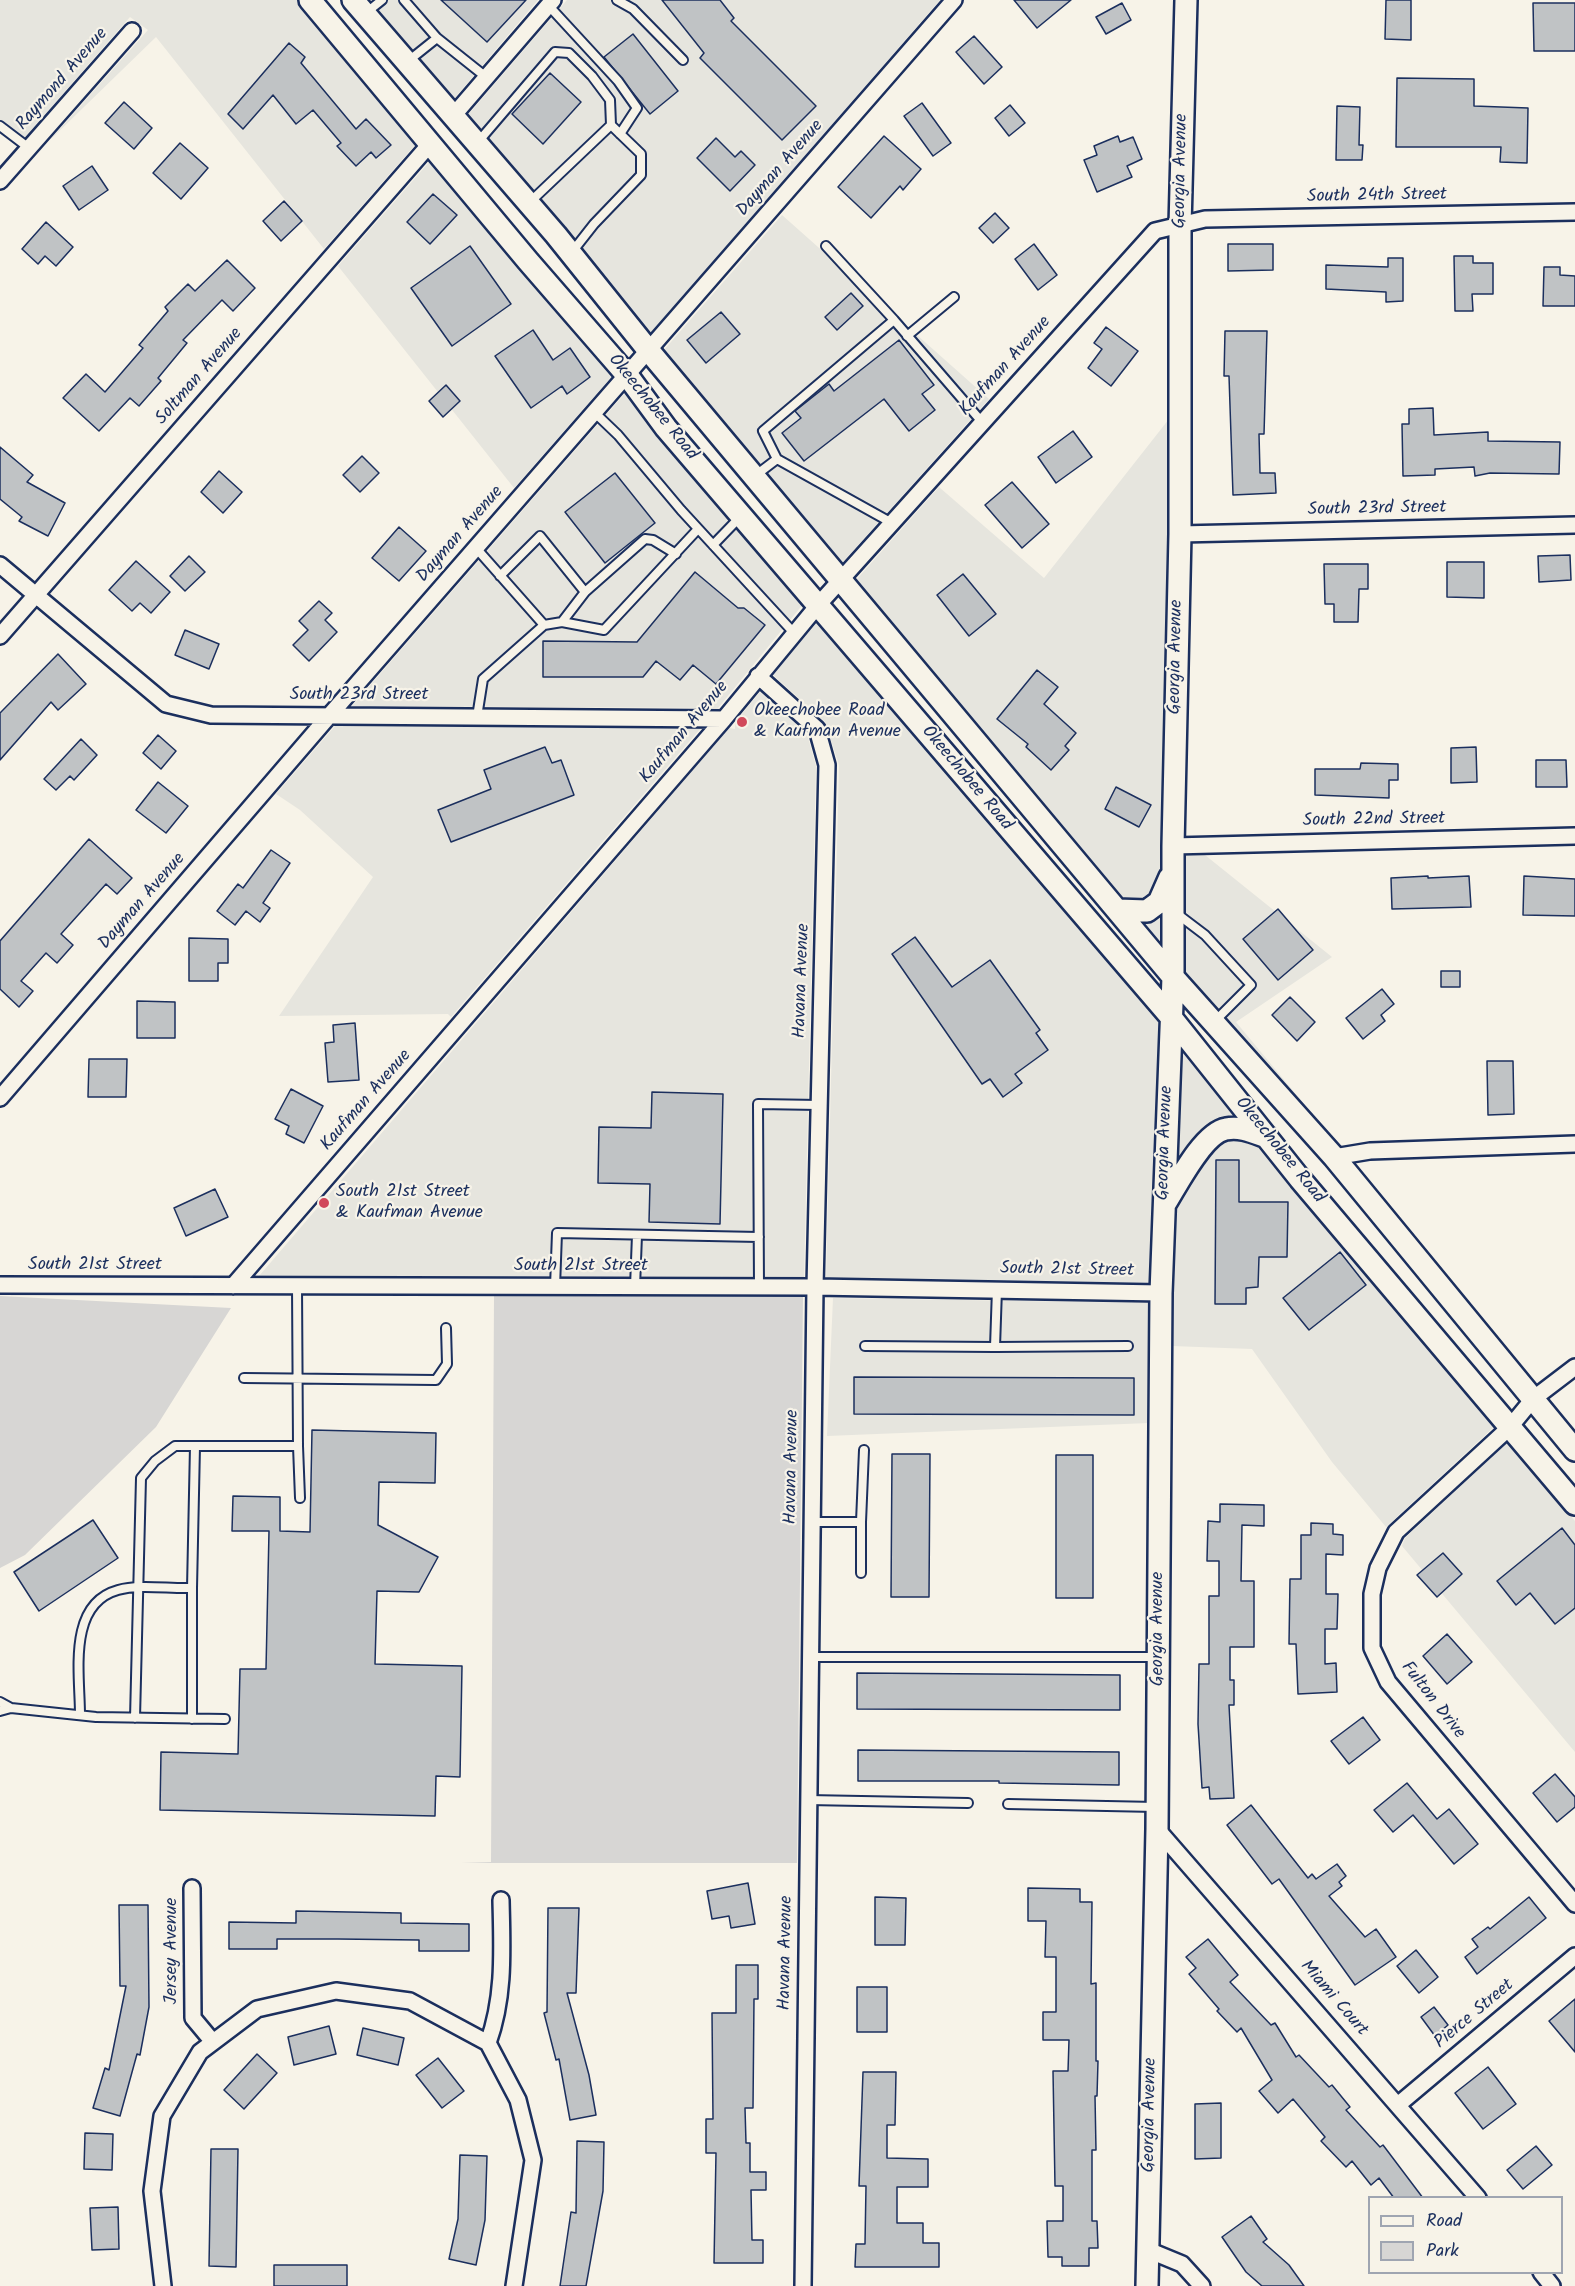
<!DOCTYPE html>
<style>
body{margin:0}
#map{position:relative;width:1575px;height:2286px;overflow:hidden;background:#f7f3e8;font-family:Kalam,sans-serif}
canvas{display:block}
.legend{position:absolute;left:1368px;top:2196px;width:195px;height:78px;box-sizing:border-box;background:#f7f3e8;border:2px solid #9fa5b1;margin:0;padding:8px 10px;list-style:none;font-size:18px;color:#1b2f5e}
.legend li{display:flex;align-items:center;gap:12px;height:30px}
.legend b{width:30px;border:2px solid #9fa5b1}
</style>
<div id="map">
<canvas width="1575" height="2286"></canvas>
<ul class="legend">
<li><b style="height:8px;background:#f7f3e8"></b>Road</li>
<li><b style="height:16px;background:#d7d6d4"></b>Park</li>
</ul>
</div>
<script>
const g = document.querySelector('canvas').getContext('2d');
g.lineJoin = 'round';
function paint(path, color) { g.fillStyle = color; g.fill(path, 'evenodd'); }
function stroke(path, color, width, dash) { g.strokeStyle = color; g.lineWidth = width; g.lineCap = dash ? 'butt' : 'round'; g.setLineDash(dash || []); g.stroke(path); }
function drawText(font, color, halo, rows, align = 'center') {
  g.font = font + ' Kalam,sans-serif'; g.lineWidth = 4.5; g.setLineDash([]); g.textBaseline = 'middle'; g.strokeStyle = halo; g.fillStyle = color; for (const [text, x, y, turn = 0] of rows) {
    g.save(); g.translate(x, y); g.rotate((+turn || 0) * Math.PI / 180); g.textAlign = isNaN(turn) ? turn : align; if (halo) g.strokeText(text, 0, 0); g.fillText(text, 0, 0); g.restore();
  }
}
paint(new Path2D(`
 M0,0H297L416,144L324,249L156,37L49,141L148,30L130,17L18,145L0,120Z
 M367,0H538L453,100Z
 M567,0H940L649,335L565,229L467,116Z
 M430,161L613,375L514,488L338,266Z
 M782,215L989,399L842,563L663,351Z
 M626,392L657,434L804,603L718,708L352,706Z
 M1169,419L1162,836V947L856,580L939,487L1044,578Z
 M819,620L957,786L1159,1019L1150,1283L826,1278L839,765L825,722L773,675Z
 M760,692L807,734L816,766L804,1277L259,1276L729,728L735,729V722Z
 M335,726L701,728L451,1017L448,1014L279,1016L373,877L300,810L276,794Z
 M1205,855L1332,957L1236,1022L1339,1146L1185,974L1184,856Z
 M1180,1046L1291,1185L1495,1426L1386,1527L1332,1462L1252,1349L1172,1346Z
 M833,1298L1150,1303L1149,1423L827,1436Z
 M1508,1442L1575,1521V1752L1402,1546L1405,1538Z`), '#e6e5de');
paint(new Path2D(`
 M0,1296L231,1308L156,1427L25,1555L0,1568Z
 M494,1296L803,1297L797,1863H461L491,1862Z`), '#d7d6d4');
const building = new Path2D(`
 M441,0H526L487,42Z
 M662,0H720L734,18L731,21L816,106L782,140L700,58L704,53Z
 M1014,0H1071L1037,28Z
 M1386,0H1411V40L1385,39Z
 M1122,3L1131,20L1106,34L1096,17Z
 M1533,3H1575V51H1534Z
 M633,34L678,91L650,114L604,57Z
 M974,36L1002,67L984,84L956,52Z
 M289,43L305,57L301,63L356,129L366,119L391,145L376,158L371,152L356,166L337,146L341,143L313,110L296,124L273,95L243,129L228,114Z
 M550,73L581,102L543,144L512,114Z
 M1397,78L1474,79V106L1528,108L1527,163L1500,162L1501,147H1396Z
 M124,102L152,128L134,149L105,123Z
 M922,103L951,143L933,156L904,116Z
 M1010,105L1025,123L1009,136L995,118Z
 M1337,106L1360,107L1359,145H1363L1362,160H1336Z
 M884,136L921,169L903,190L900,186L871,218L838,187Z
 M1118,136L1120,142L1133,137L1142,159L1127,166L1132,177L1097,192L1084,160L1097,155L1094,146Z
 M716,138L735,157L741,151L755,165L730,191L697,158Z
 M180,143L208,168L181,199L153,173Z
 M92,166L108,190L79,210L63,186Z
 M433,194L457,215L430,244L407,222Z
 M284,201L302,221L281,241L263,221Z
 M995,213L1009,228L993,243L979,228Z
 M46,222L73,247L56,266L45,256L38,264L22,249Z
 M1034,244L1057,275L1038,290L1015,259Z
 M1228,244H1273V270L1228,271Z
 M470,246L511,304L452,346L411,288Z
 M1454,256H1473V263H1493V294H1472L1473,311H1455Z
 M1388,258H1403V301L1386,302V292L1326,289V265L1388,267Z
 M227,260L255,288L233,311L222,300L183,340L187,343L158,378L161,381L139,406L130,398L99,431L63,398L86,374L105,392L143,348L139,345L168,311L165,307L188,284L195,291Z
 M1544,267H1560V275L1575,276V306H1543Z
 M851,293L863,306L837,330L825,317Z
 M721,312L740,334L706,363L687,340Z
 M1106,327L1138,351L1111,386L1088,368L1102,349L1094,343Z
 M533,330L553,360L570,348L590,377L567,394L562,386L531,408L495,356Z
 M1225,331H1267L1264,434H1259L1260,473H1275L1276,493L1233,495L1229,376H1224Z
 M899,340L934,385L922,394L935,410L909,431L884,399L804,461L782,433L801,418L795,411L829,384L834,391Z
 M446,385L460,401L443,417L429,401Z
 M1433,408L1434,435L1488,432V441L1560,442L1559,474L1490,473L1475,476L1474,467L1435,469V475L1403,476L1402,424H1409V409Z
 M1073,431L1092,457L1056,483L1038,457Z
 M0,447L33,475L27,482L65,503L48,536L19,521L22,517L0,499Z
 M362,456L379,473L360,492L343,475Z
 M219,471L242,492L223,513L201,492Z
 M615,473L655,523L605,563L565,512Z
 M1012,482L1049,524L1022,548L985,505Z
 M399,527L426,551L399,581L372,558Z
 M1570,555L1571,580L1539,582L1538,556Z
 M189,556L205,572L185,591L170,576Z
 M136,561L170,592L151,613L140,603L132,611L109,590Z
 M1447,562H1484V598L1447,597Z
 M1324,564H1368V589H1359L1358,622H1334V604H1325Z
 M695,572L738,608H744L765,625L716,684L693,665L680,680L656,661L643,677H543V641L637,642Z
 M963,574L996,614L969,636L937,595Z
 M319,601L332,613L325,620L337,632L309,661L293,645L308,630L299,621Z
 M185,630L219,644L209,669L175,655Z
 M58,654L86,684L58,710L51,702L0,760V713Z
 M1037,670L1058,687L1044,704L1076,733L1065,746L1069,750L1051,770L1026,747L1028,744L997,719Z
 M158,735L176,751L161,769L143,753Z
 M81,739L97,755L74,780L70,776L56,790L44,779Z
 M545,747L552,763L561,760L574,795L451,842L438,810L491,789L484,770Z
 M1476,747L1477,782L1451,783V748Z
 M1536,760H1566L1567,787H1536Z
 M1361,763L1398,764V780H1389V798L1315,795V769H1360Z
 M158,782L188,806L166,833L136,810Z
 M1116,787L1151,805L1139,827L1105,809Z
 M89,839L132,878L117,894L106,884L61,934L73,945L57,963L46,953L21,981L33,991L19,1007L0,989V941Z
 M271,850L290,863L263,903L270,908L260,922L246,911L235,925L217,911L238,884L243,888Z
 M1428,876V878L1469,876L1471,907L1392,909L1391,878Z
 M1524,876L1575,879V916L1523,915Z
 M1278,909L1313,950L1278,980L1243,939Z
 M915,937L952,987L990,960L1040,1030L1036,1033L1048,1050L1015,1074L1022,1083L1003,1097L990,1079L982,1084L892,954Z
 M189,938L228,939V963H218V981H189Z
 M1441,971H1460V987H1441Z
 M1382,989L1394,1004L1381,1015L1385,1021L1363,1039L1346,1018Z
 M1290,997L1315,1022L1297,1041L1272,1015Z
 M137,1001L175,1002V1038H137Z
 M355,1023L359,1080L328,1082L325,1043L334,1042L333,1025Z
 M89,1059H127L126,1097H88Z
 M1487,1061H1513L1514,1114L1488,1115Z
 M291,1089L323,1106L304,1143L286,1134L289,1126L275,1119Z
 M652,1092L723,1094L720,1224L649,1222L650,1184L598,1183L599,1127L651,1128Z
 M1216,1160H1239V1202H1288L1287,1257H1259L1258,1287L1246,1288V1304H1215Z
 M215,1189L228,1217L186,1236L174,1208Z
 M1340,1252L1366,1285L1309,1330L1283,1298Z
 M854,1377L1134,1378V1415L854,1414Z
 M312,1430L436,1433L435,1483L379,1482L378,1525L438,1557L419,1592L377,1591L375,1664L462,1666L460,1777L436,1776L435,1816L160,1810L161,1752L238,1754L240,1669H266L269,1531H232L233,1496L280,1497V1531L310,1532Z
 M892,1454H930L929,1597H891Z
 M1056,1455H1093V1598H1056Z
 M1220,1504L1264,1505V1526L1242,1525L1241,1581H1254V1647H1230V1680H1234V1705H1229L1234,1798L1210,1799L1209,1787L1202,1788L1198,1724L1199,1664H1209V1596H1219V1561H1207L1208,1521L1220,1522Z
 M93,1520L118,1558L39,1611L14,1572Z
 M1311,1523L1333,1524V1534L1343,1535V1555L1326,1554V1594H1338L1337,1629H1325V1664L1336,1663L1337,1692L1298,1694L1296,1644H1289L1290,1579H1301V1535H1311Z
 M1562,1528L1575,1545V1608L1555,1624L1530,1593L1516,1605L1497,1581Z
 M1443,1553L1462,1574L1437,1597L1417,1575Z
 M1447,1634L1472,1662L1447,1684L1423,1656Z
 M857,1673L1120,1675V1710L857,1709Z
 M1363,1717L1380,1740L1349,1764L1331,1741Z
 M858,1750L1119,1752V1785L999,1783V1781H858Z
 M1555,1774L1575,1797V1807L1557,1822L1533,1793Z
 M1407,1783L1437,1819L1449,1809L1478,1844L1454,1864L1413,1815L1393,1832L1374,1810Z
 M1251,1805L1308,1878L1312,1874L1316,1879L1337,1864L1346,1876L1339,1882L1342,1886L1329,1896L1365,1937L1376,1929L1396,1957L1355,1985L1279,1879L1272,1884L1227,1825Z
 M748,1883L755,1924L731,1928L729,1916L712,1919L707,1891Z
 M1028,1888L1080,1889V1902H1092L1091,1984L1096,1983V2061H1098L1097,2096H1095L1096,2150H1092V2221H1097L1098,2248H1089V2266H1062V2257H1048L1047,2221H1063V2186H1055L1053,2071H1068L1069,2040H1043V2012H1056V1957H1045L1046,1921H1028Z
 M875,1897L906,1898L905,1945H875Z
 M1529,1897L1546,1918L1477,1974L1465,1957L1478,1947L1472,1939L1488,1927L1490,1929Z
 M119,1905H148L149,2007L140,2055L137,2054L120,2116L93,2108L105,2068L109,2070L126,1986H120Z
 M548,1908H579L576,1993H567L589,2075L596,2115L570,2120L559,2059L556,2060L544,2013L547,2012Z
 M296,1911L401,1913V1923L469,1924V1951H419V1940L338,1939H277V1949H229V1922L296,1923Z
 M1208,1939L1238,1975L1230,1982L1271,2025L1275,2023L1296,2057L1299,2055L1329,2087L1332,2085L1350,2107L1346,2110L1380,2147L1383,2145L1423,2198H1394L1379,2178L1371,2185L1352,2161L1346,2167L1321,2141L1325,2137L1293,2099L1278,2113L1259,2091L1272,2080L1241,2028L1237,2032L1217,2011L1219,2009L1189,1974L1196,1968L1186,1957Z
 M1416,1950L1438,1977L1419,1993L1397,1966Z
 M736,1965H758V1999H754L753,2108H745L746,2143H750V2172H766V2190H751L752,2240H763V2263H714L716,2153H706V2119H713L712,2013H736Z
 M857,1987H887V2032H857Z
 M1575,1999V2052L1549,2021Z
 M1434,2007L1448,2025L1435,2036L1421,2017Z
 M329,2026L336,2054L294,2065L288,2037Z
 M363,2028L404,2038L398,2065L357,2055Z
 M257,2054L277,2073L244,2109L224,2090Z
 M438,2058L464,2091L442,2108L416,2075Z
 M1488,2067L1516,2104L1483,2129L1455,2093Z
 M863,2072H896L895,2125H887V2158L928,2159V2187H897V2223H923V2243H939V2267H855L856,2244H865L866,2186H859Z
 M1221,2103V2158L1195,2159V2104Z
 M85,2133L113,2134L112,2170L84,2169Z
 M577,2141L604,2142L603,2191L586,2286H560L571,2212L576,2213Z
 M1536,2146L1552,2165L1523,2189L1507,2170Z
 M211,2149H238L236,2267L209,2266Z
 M460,2155L487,2156L485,2220L476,2265L449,2259L458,2219Z
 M118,2207L119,2249L92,2250L90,2208Z
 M1251,2216L1267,2239L1263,2242L1289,2265L1304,2286H1262L1246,2272L1222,2237Z
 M274,2265H347V2286H274Z`);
paint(building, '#c0c3c5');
stroke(building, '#1b2f5e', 1.5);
const lane = new Path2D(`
 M404,0L437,38L486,77
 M617,0L633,9L683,60
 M548,5L618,81L637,108L620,134
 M367,12L382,0
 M407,62L437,38
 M0,126L29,148
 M478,142L555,52L569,53L592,76L610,100L611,125L641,154V175L594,224L572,252
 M530,202L611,125
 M826,246L894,320
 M907,336L954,297
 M594,412L618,435L681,510L794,633
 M777,459L763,431L894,320L982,422
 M756,475L777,459L892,523
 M713,545L741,516
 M476,548L544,625L562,622L604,630L698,529
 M500,576L540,536L585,592L562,622
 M585,592L645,539L653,540L676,554
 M477,717L483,679L544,625
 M1176,913L1205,935L1251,985L1215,1021
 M555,1287L557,1233L759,1237
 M635,1287L637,1235
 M759,1287L758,1104L819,1105
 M997,1289L995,1347L1128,1346
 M865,1346L995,1347
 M244,1378L436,1380L447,1364L446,1328
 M298,1446L300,1498
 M811,1522H861V1573
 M861,1522L864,1450
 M192,1588L195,1446
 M810,1657H1157
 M0,1702L11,1708L0,1711
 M11,1708L96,1717L225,1719
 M80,1715C80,1674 67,1604 118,1590C140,1584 169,1589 192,1588V1719
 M135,1718L141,1478L155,1461L175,1446H298L297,1286
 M808,1800L968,1803
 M1008,1804L1156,1807`);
const street = new Path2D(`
 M453,116L553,0
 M0,181L132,31
 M1180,534L1575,525
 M0,565L166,704L211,715L724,719
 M0,636L430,144
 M758,676L817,729L827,765L815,1287L803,2286
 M1173,846L1575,836
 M0,1098L329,716L954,0
 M1334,1157L1370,1151L1575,1144
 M0,1285L815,1287L1161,1293
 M233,1286L724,719L819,604L1155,231L1205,219L1575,212
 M1575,1367L1533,1399L1510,1427L1396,1532L1378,1568L1372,1594V1648L1388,1682L1575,1904
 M1157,1829L1478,2198
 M192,1888L193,2018L213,2042
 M488,2043C505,1996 502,1949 501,1900
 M1399,2104L1575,1956
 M1148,2250L1182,2264L1202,2286
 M1541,2272L1552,2286
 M163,2286L152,2191L162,2116L200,2052L257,2009L336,1991L410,2001L488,2043L518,2100L533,2160L514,2286`);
const secondary = new Path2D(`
 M310,0L528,261L627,375L666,428L1170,1016L1300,1179L1575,1504
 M353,0L556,235L649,351L1173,977L1334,1157L1575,1450
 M1117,910L1147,911L1159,902L1170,877
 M1165,1204C1177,1185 1203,1133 1226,1129C1240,1126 1253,1132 1267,1137
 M1147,2286L1157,1829L1161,1293L1173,977V846L1180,534V226L1186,0`);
stroke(lane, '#1b2f5e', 12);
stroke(street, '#1b2f5e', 20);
stroke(secondary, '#1b2f5e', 26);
stroke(lane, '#f7f3e8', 8);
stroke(street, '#f7f3e8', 15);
stroke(secondary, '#f7f3e8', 21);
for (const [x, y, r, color] of [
 [742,722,6,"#d1495b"],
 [324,1203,6,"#d1495b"]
]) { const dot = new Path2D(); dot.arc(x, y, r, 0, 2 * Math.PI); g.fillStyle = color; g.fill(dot); stroke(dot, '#f7f3e8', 2); }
drawText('18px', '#1b2f5e', '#f7f3e8', [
 ["Raymond Avenue",63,80,-49],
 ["Dayman Avenue",781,169,-49],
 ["Georgia Avenue",1182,171,-89],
 ["South 24th Street",1377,197,-1],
 ["Kaufman Avenue",1006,367,-48],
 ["Soltman Avenue",200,377,-49],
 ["Okeechobee Road",652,408,51],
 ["South 23rd Street",1377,510,-1],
 ["Dayman Avenue",461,535,-49],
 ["Georgia Avenue",1177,657,-89],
 ["South 23rd Street",359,696],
 ["Kaufman Avenue",685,733,-50],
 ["Okeechobee Road",966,779,50],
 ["South 22nd Street",1374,821,-1],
 ["Dayman Avenue",143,902,-49],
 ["Havana Avenue",803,981,-88],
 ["Kaufman Avenue",367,1101,-49],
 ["Georgia Avenue",1166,1143,-88],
 ["Okeechobee Road",1279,1151,51],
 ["South 21st Street",95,1266],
 ["South 21st Street",581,1267],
 ["South 21st Street",1067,1271,1],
 ["Havana Avenue",793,1467,-89],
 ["Georgia Avenue",1159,1629,-90],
 ["Fulton Drive",1432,1701,52],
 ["Jersey Avenue",173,1951,-90],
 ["Havana Avenue",787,1953,-89],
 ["Miami Court",1333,1999,49],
 ["Pierce Street",1475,2015,-40],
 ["Georgia Avenue",1151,2115,-89]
]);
drawText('18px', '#1b2f5e', '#f7f3e8', [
 ["Okeechobee Road",754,712],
 ["& Kaufman Avenue",754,733],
 ["South 21st Street",336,1193],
 ["& Kaufman Avenue",336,1214]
], 'left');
</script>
